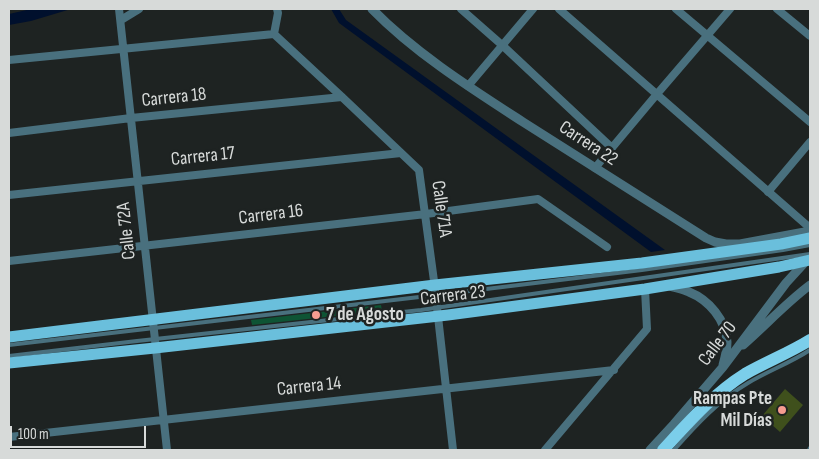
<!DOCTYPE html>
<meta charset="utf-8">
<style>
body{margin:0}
#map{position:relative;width:819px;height:459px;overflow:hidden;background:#1e2322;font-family:"Sofia Sans Condensed",sans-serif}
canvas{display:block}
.frame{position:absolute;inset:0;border:10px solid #d7dad9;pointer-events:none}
.scale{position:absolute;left:10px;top:426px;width:136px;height:22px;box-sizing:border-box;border:2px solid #d7dad9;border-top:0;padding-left:6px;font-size:15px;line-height:18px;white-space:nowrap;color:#d7dad9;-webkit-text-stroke:4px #1e2322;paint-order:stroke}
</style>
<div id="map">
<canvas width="819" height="459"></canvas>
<div class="frame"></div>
<div class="scale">100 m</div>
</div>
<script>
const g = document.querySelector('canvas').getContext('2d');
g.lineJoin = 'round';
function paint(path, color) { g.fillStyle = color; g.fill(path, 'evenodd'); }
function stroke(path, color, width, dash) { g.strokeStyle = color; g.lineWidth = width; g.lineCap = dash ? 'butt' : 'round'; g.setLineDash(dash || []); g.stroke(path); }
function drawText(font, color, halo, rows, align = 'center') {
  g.font = font + ' "Sofia Sans Condensed",sans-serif'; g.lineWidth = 5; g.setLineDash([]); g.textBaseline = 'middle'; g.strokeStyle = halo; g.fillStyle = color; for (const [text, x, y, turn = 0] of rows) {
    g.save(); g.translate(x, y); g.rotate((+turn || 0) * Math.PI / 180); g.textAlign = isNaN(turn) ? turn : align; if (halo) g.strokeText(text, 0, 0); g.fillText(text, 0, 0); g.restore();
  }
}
paint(new Path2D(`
 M785,389L803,405L780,432L762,416Z`), '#3f501c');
paint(new Path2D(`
 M31,9H71L31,21L9,25V14Z
 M331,9H339L346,20L665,250L651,252L339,23Z`), '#00102d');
paint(new Path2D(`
 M381,305L382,311L252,325L251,320Z`), '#0e5434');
stroke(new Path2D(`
 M9,345L445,294L642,270L783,250L810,245
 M9,356L137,341L421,310L810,254
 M674,450C696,425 719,400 748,383C768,371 790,363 810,350
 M809,450L810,448`), '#49707e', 4);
stroke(new Path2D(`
 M119,9L167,450
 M461,9L502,45L612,148
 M559,9L810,228
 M676,9L810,122
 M777,9L810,36
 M121,20L139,9
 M274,34L342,97L419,170L434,281L453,450
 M274,34L278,13L277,9
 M9,60L274,34
 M468,86L533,9
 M9,133L131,118L342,97
 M595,168L657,94L730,9
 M768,192L810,142
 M9,195L401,153
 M9,261L426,214L538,199L607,247
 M9,437L614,370
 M545,450L647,329L645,289`), '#49707e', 8);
stroke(new Path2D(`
 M372,9C415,53 472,89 523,122C584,161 645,200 706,238L715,242L726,244H740L810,231
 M670,286C676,288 683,289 689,292C709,300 726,320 727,342C727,350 725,358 723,365
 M743,345C766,325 786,303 810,285
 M650,450L674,424L723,367L786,283L807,260`), '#49707e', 9);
stroke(new Path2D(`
 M9,337L435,285L642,263L781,244L810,238
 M9,363L155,348L448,315L645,289L779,267L810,260`), '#6abfdc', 11);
stroke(new Path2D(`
 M663,450C688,423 713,394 745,374C766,362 789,353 810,340`), '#7bceea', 12);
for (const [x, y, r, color] of [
 [316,315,5,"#f59c90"],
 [782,410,5,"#f59c90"]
]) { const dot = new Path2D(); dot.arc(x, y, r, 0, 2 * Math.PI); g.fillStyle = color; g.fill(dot); stroke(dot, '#1e2322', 2); }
drawText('19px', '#d7dad9', '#1e2322', [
 ["Carrera 18",174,98,-6],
 ["Carrera 22",588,144,33],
 ["Carrera 17",203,157,-6],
 ["Calle 71A",441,209,82],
 ["Carrera 16",271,215,-7],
 ["Calle 72A",127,231,-96],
 ["Carrera 23",453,296,-7],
 ["Calle 70",718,344,-53],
 ["Carrera 14",309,387,-6]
]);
drawText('bold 19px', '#d7dad9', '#1e2322', [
 ["7 de Agosto",326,315],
 ["Rampas Pte",772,399,"right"],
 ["Mil Días",772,421,"right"]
], 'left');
</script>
